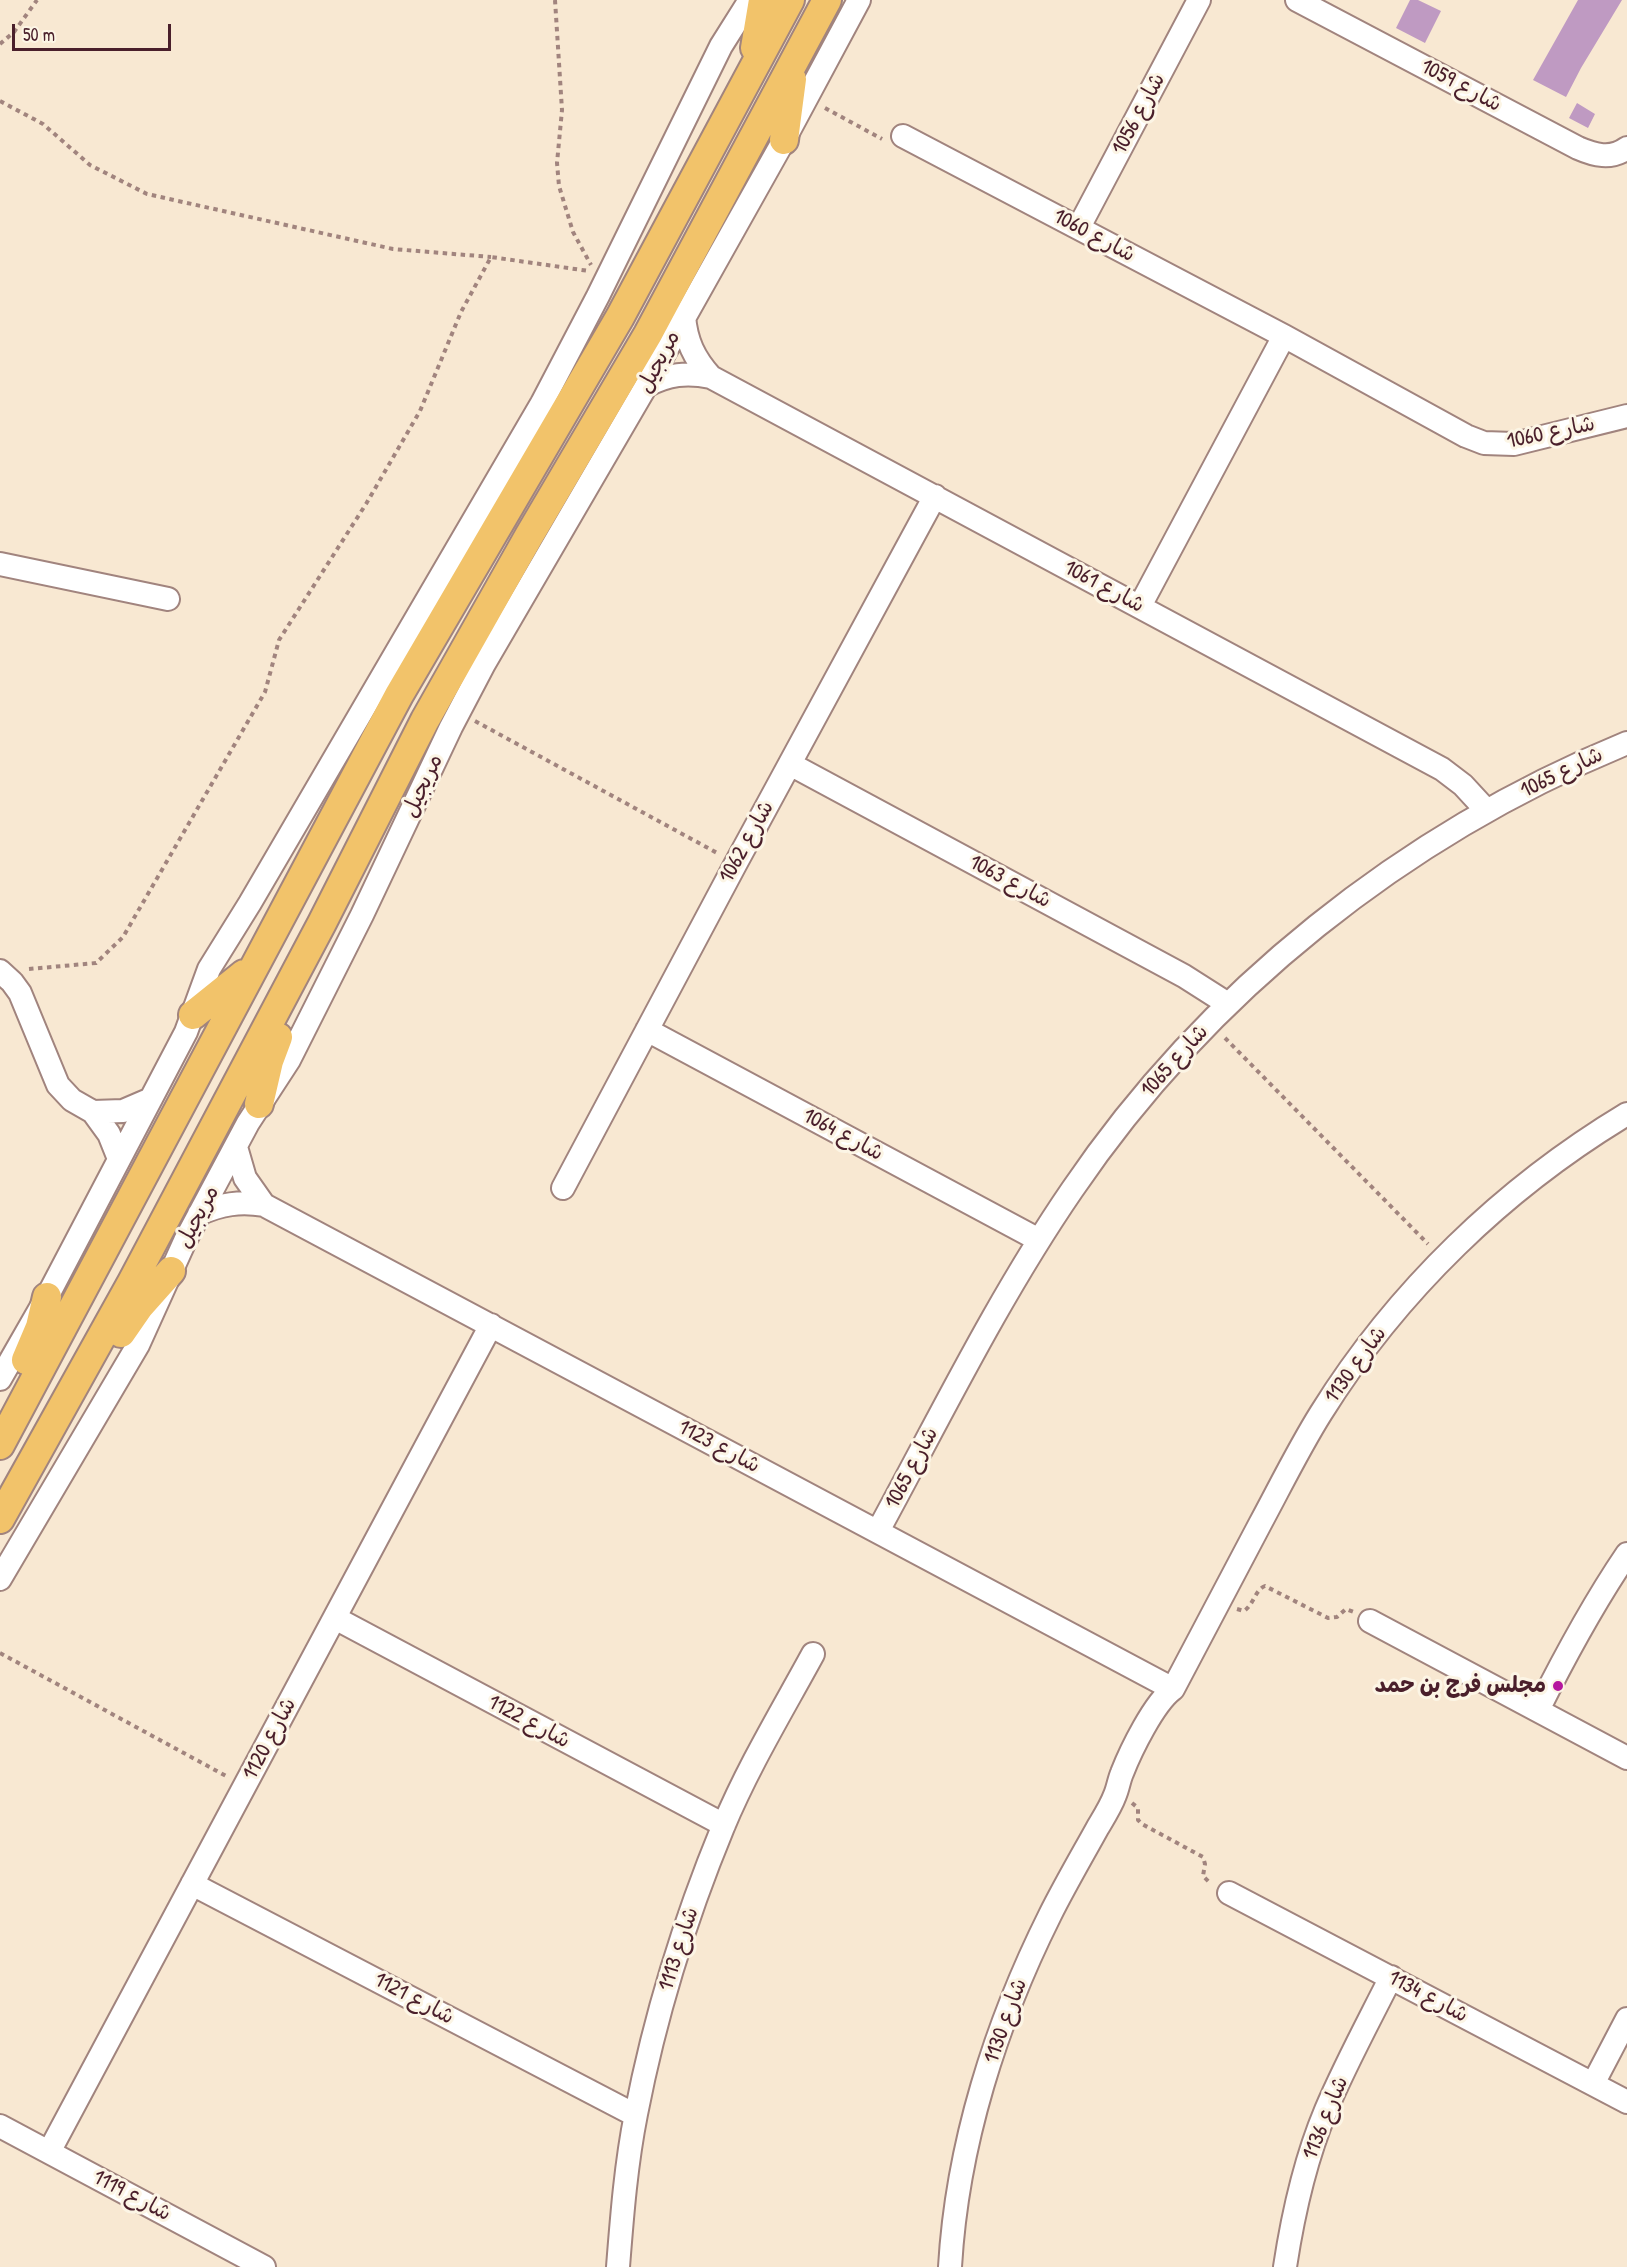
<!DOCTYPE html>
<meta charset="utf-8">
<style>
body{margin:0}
#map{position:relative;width:1627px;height:2267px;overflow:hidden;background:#f8e8d2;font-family:"Patrick Hand",sans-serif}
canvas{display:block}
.scale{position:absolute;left:12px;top:24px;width:159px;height:27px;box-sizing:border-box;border:3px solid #4a1f2b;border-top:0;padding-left:8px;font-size:18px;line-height:21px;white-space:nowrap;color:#4a1f2b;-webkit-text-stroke:4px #fcf5e5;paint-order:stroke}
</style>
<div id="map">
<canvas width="1627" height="2267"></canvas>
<div class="scale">50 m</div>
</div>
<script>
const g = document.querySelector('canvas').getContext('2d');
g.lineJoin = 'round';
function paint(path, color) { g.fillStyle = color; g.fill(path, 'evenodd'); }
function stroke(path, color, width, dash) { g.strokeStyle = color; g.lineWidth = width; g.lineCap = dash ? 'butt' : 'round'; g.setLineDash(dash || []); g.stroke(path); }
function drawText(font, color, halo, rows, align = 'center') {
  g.font = font + ' "Patrick Hand","Playpen Sans Arabic",sans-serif'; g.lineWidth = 6; g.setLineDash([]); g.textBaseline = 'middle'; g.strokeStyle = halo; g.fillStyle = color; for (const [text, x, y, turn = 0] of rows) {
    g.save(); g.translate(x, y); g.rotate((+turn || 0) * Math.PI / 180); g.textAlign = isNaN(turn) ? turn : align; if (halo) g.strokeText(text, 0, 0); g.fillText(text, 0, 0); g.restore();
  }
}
paint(new Path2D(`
 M1410,0H1418L1441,11L1425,43L1396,28Z
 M1578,0H1622L1581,68L1566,97L1533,80Z
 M1577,103L1595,114L1588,128L1569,118Z`), '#bf9ac2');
const minor = new Path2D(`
 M1297,0L1578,148C1594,155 1611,160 1627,148
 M903,136L1284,336L1466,436L1484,443L1514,444L1627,416
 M1079,227L1199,0
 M684,316C686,341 694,358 711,377
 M646,386C668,374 687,372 711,377L1442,769L1463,785L1487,811
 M0,564L168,599
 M1140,606L1284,336
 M790,764L1184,976L1228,1004
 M0,971L12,982L20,993L58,1085L72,1100L93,1112L109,1134L119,1159
 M647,1030L1039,1240
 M93,1112L123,1111L151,1099
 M236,1147L245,1178L264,1205
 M563,1188L736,863L935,496
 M199,1214C221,1204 240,1201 264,1205L1173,1689
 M0,1379L47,1297L186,1032L209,969L250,903L542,403L598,296L721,46L750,0
 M878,1531C940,1417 998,1298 1072,1190C1207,991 1405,834 1627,743
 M0,1579L138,1345L185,1241L248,1123L289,1060L362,915L451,727L484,664L646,386L784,140L859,0
 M335,1618L724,1825
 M1370,1621L1627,1758
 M1538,1710C1565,1656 1593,1604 1627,1554
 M192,1884L635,2115
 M1229,1893L1627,2102
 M1593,2084L1627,2019
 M0,2126L264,2267
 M49,2152L491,1325
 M618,2267C622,2216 626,2164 636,2114C655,2016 685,1919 723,1827C748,1767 782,1711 813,1654
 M950,2267C957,2145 996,2023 1050,1915C1065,1885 1082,1856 1098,1827C1104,1817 1111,1806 1115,1795C1118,1788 1119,1780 1122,1773C1131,1750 1154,1703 1173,1689C1202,1634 1231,1579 1260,1524C1280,1487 1299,1448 1321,1413C1397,1291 1504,1188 1627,1114
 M1285,2267C1293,2214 1305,2160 1326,2110C1345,2065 1369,2021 1391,1977`);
const major = new Path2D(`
 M755,48L763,0
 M784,140L792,79
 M193,1015L244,974
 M259,1104L269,1061L278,1037
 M121,1333L139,1307L171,1271
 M26,1360L40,1327L47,1297
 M0,1445L399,695L620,317L790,0
 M0,1519L132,1282L322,923L425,720L529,536L648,334L827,0`);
stroke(minor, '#a1847e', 26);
stroke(major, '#a1847e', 32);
stroke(new Path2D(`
 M555,0L562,110L557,163L559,186L573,232L591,265
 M0,44L14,32L37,0
 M0,101L43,124L90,165L147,194L393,249L491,257
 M825,108L882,139
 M475,721L719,854
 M29,969L96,963L123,937L265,692L279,640L366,504L420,411L461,312L491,257L589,271
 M1225,1038L1428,1244
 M1237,1609L1244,1611C1254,1604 1255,1590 1265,1586L1328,1618L1337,1617L1346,1609L1354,1612
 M0,1653L226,1776
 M1132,1803L1138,1808V1820L1142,1824L1203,1857L1205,1864L1203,1876L1211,1884`), '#a1847e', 4, [4.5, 4.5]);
stroke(minor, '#fff', 22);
stroke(major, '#f2c36a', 28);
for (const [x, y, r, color] of [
 [1558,1686,6,"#b5179e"]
]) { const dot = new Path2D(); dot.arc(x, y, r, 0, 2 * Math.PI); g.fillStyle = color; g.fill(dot); stroke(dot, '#fcf5e5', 2); }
drawText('22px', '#4a1f2b', '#fcf5e5', [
 ["شارع 1059",1461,86,28],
 ["شارع 1056",1139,114,-62],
 ["شارع 1060",1094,236,28],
 ["مريجيل",659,362,-62],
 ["شارع 1060",1551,433,-12],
 ["شارع 1061",1104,587,28],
 ["شارع 1065",1562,773,-26],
 ["مريجيل",423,786,-65],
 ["شارع 1062",747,842,-61],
 ["شارع 1063",1010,882,28],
 ["شارع 1065",1175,1061,-48],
 ["شارع 1064",843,1135,28],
 ["مريجيل",198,1217,-62],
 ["شارع 1130",1356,1365,-54],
 ["شارع 1123",719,1447,28],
 ["شارع 1065",912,1468,-62],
 ["شارع 1122",529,1722,28],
 ["شارع 1120",270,1739,-62],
 ["شارع 1113",679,1949,-72],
 ["شارع 1134",1428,1997,28],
 ["شارع 1121",414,1999,28],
 ["شارع 1130",1006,2021,-70],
 ["شارع 1136",1326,2118,-68],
 ["شارع 1119",132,2196,28]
]);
drawText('bold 22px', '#4a1f2b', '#fcf5e5', [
 ["مجلس فرج بن حمد",1546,1686]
], 'right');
</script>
